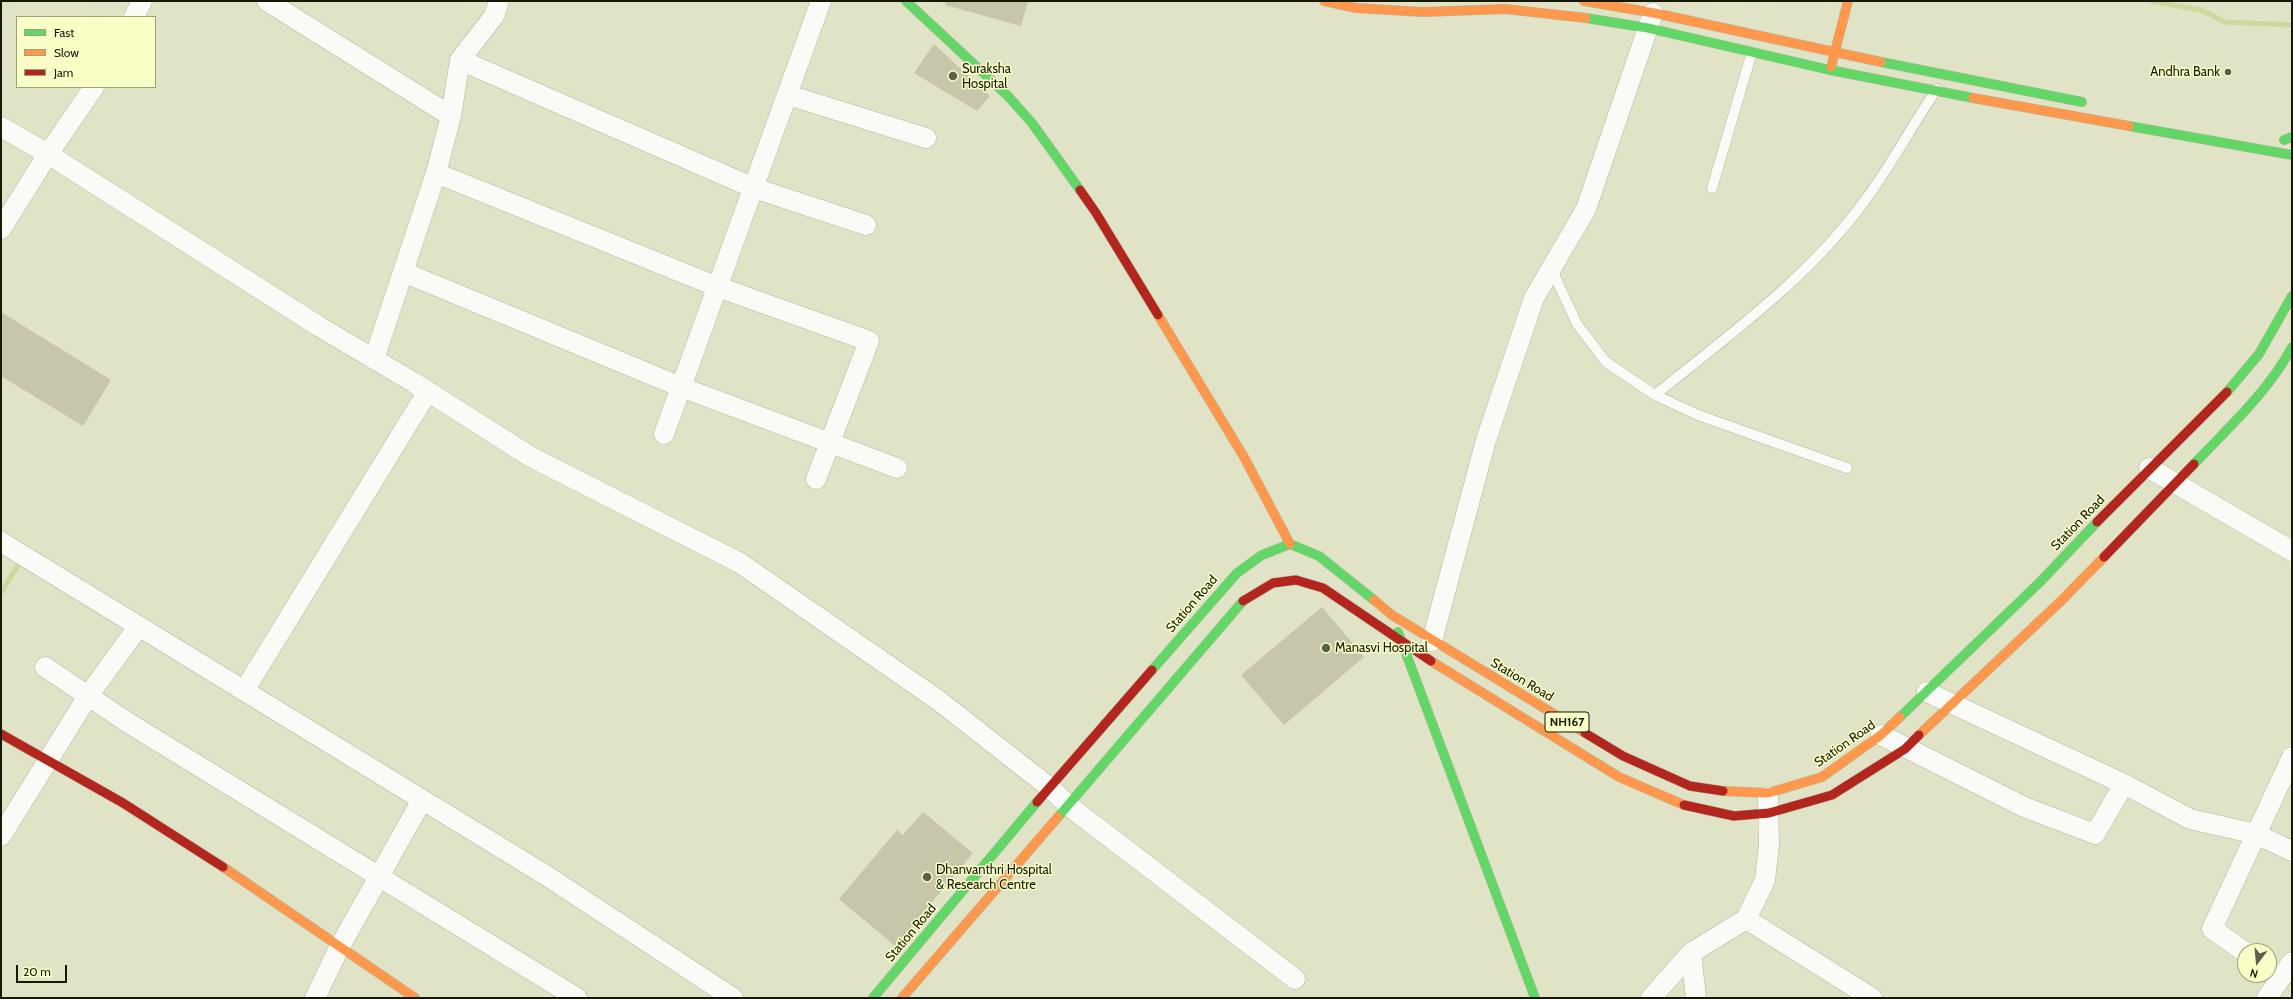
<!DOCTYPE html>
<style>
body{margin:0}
#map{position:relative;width:2293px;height:999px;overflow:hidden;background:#e0e3c6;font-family:Cabin,sans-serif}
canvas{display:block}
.frame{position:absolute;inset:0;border:2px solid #171905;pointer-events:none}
.legend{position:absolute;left:16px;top:16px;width:140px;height:72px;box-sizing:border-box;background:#f8fec6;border:1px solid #9ea279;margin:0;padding:5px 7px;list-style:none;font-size:12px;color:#171905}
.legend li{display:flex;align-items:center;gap:8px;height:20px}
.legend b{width:20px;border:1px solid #9ea279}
.north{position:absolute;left:2237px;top:943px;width:40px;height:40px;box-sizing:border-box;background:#f8fec6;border:1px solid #9ea279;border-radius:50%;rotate:196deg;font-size:11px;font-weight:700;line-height:16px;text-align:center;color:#171905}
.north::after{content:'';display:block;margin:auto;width:14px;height:18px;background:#5d6049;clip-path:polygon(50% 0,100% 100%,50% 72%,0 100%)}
.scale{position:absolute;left:16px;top:965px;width:51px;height:18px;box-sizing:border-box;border:2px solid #171905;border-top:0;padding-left:5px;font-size:12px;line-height:14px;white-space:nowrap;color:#171905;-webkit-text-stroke:3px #f8fec6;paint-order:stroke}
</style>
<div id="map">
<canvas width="2293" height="999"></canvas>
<div class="frame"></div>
<ul class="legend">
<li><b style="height:5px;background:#63d668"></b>Fast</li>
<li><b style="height:5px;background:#ff974d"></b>Slow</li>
<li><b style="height:5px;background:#b3261e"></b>Jam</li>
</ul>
<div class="north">N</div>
<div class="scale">20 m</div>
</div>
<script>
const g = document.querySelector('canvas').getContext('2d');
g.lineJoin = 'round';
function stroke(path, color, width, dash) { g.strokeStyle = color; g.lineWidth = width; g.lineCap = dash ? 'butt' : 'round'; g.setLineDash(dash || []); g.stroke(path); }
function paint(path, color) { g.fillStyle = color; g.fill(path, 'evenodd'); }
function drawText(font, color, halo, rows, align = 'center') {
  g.font = font + ' Cabin,sans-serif'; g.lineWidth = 3; g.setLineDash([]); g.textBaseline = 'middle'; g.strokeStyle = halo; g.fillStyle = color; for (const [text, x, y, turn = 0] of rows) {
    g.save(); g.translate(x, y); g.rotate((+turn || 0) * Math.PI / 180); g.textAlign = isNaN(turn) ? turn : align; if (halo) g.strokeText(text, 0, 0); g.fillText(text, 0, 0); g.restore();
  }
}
stroke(new Path2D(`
 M2151,1L2201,10L2225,22L2292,25
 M1,593L21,560`), '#d0d69c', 5);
paint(new Path2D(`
 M946,1H1028L1021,26L945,5Z
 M934,44L990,96L977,111L914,73Z
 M1,312L111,380L83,426L1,376Z
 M1322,607L1364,657L1284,725L1241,675Z
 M923,812L973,853L895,946L839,899L897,830L903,835Z`), '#c7c5aa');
const lane = new Path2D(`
 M1712,188L1752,52
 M1551,268L1577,324L1606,362L1655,395L1698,415L1847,468
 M1655,395C1729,335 1810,277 1866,199C1892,164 1912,125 1937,89`);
const street = new Path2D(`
 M267,1L451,116
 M134,17L142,1
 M460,60L754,188L866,225
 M788,95L926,138
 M1,127L48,154L320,327L413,382L531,457L740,563L938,700L1049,787L1069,806L1295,979
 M436,173L718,287L869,341L816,479
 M1,229L48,154L94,87
 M403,272L681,387L897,468
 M374,359L436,173L451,116L460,60L494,16L499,1
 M664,434L821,1
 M2149,468L2292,551
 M1,542L547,876L733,998
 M1432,641L1486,440L1534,298L1586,209L1653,13
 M45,667L127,722L577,998
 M244,691L428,391
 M1927,692L2124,784L2190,819L2256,834L2292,851
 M1881,735L2024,807L2095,834L2124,784
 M1,836L88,696L139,626
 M1746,919L1872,998
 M2245,952L2212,929L2292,757
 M1691,953L1696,998
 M315,998L339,948L422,800
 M1651,998L1691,953L1746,919L1765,880L1769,845L1768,797
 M2267,998L2292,962`);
const fast = new Path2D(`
 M906,1L1007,95L1032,123L1080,190
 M1586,18L1648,28L1830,70L1973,98
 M1881,62L2082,102
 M2129,126L2292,155
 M2284,140L2292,137
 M2227,392L2259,354L2292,296
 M2194,464C2229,427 2268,392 2292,347
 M1398,632L1535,998
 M1152,670L1237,573L1262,555L1290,544L1319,556L1374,600
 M1900,717L2041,581L2097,522
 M1058,817L1243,601
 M873,998L1037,802`);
const slow = new Path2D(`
 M1324,1L1356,8L1423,12L1505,9L1586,18
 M1584,1L1654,13L1881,62
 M1831,67L1848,1
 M1973,98L2129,126
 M1158,315L1244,457L1290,544
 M1374,600L1392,615L1585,733
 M1431,661L1619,777L1684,805
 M1919,735L2061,601L2104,557
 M1723,791L1768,793L1822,777L1881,735L1900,717
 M223,867L415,998
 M902,998L1058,817`);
const jam = new Path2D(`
 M1080,190L1096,213L1158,315
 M2097,522L2227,392
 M2104,557L2194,464
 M1243,601L1273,583L1296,580L1323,588L1431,661
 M1585,733L1623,756L1690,786L1723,791
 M1,734L123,803L223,867
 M1037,802L1152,670
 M1684,805L1734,816L1769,813L1832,795L1905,749L1919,735`);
stroke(lane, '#b3b59e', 11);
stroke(street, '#b3b59e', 21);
stroke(fast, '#b3b59e', 10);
stroke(slow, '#b3b59e', 10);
stroke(jam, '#b3b59e', 10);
stroke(lane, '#fafbf6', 10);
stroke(street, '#fafbf6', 20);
stroke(fast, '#63d668', 9);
stroke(slow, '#ff974d', 9);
stroke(jam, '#b3261e', 9);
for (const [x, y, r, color] of [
 [2228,72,4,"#5d6049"],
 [953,76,5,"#5d6049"],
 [1326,648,5,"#5d6049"],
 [927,877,5,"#5d6049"]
]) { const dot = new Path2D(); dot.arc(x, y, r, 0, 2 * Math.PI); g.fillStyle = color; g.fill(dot); stroke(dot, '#f8fec6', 1.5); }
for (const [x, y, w] of [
 [1567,722,44]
]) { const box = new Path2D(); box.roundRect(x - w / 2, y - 10, w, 20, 3); g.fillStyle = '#f8fec6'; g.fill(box); stroke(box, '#171905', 1); }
drawText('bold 12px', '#171905', null, [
 ["NH167",1567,722]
]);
drawText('13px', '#171905', '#f8fec6', [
 ["Suraksha",962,69],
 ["Hospital",962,84],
 ["Andhra Bank",2220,72,"right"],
 ["Manasvi Hospital",1335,648],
 ["Dhanvanthri Hospital",936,870],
 ["& Research Centre",936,885]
], 'left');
drawText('13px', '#171905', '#f8fec6', [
 ["Station Road",2078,523,-46],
 ["Station Road",1192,604,-49],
 ["Station Road",1522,680,31],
 ["Station Road",1845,744,-35],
 ["Station Road",911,933,-50]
]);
</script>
